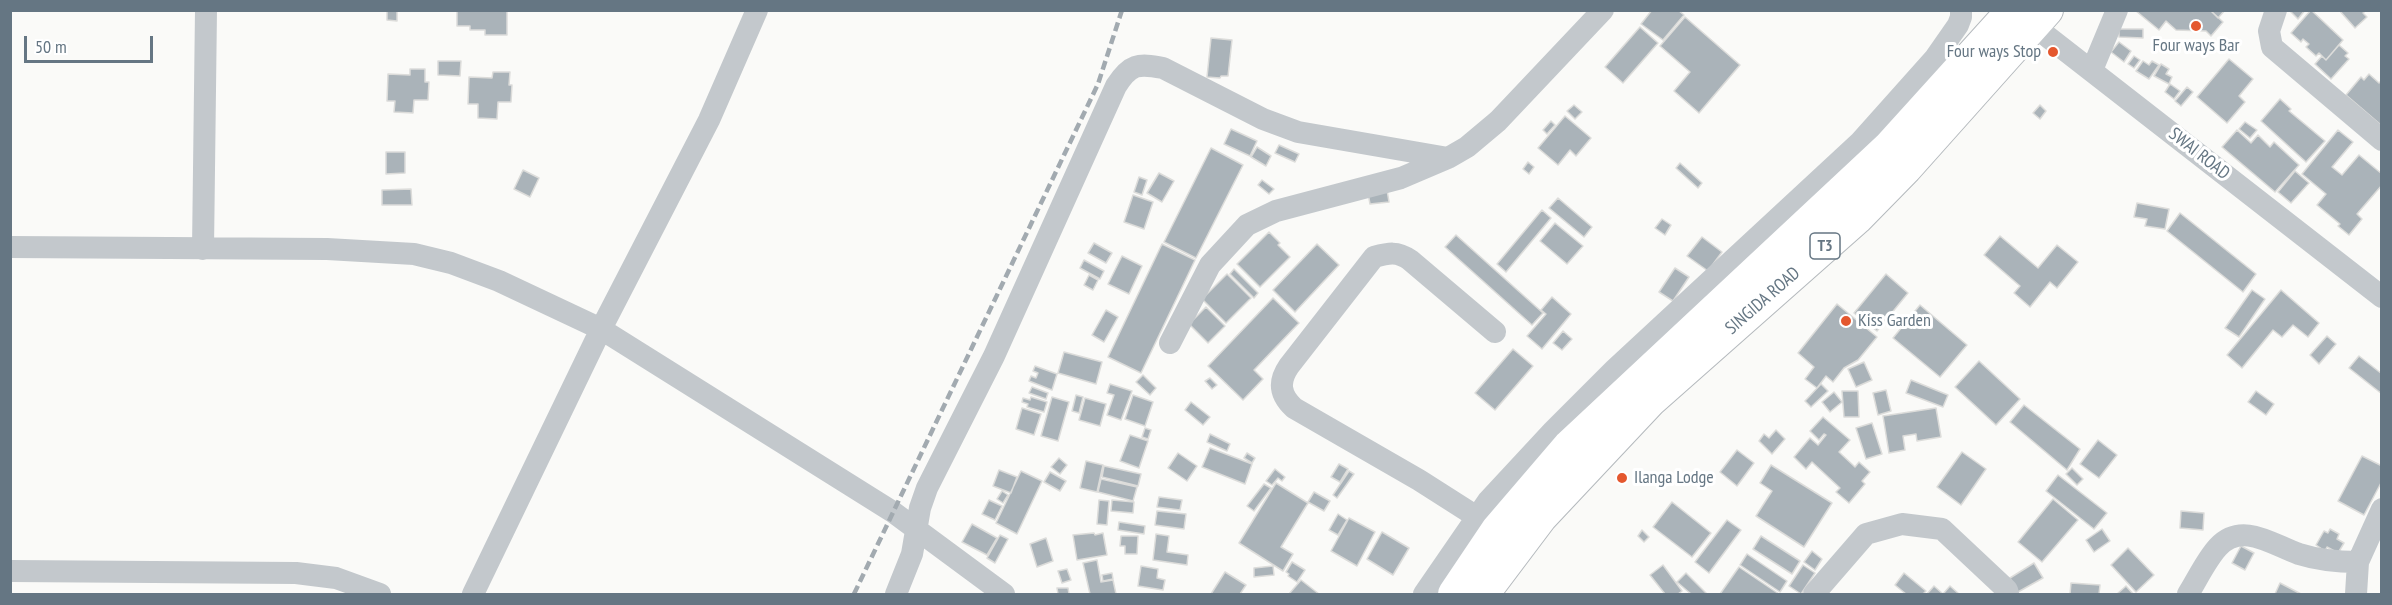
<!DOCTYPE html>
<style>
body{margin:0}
#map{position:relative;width:2392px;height:605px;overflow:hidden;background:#fafaf8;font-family:"PT Sans Narrow",sans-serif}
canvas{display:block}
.frame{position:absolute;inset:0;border:12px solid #657683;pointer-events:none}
.scale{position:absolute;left:24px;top:36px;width:129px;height:27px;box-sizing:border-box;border:3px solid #657683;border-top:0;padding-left:8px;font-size:18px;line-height:21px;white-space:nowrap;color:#657683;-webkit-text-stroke:4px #fff;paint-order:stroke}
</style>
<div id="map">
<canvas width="2392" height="605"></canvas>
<div class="frame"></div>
<div class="scale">50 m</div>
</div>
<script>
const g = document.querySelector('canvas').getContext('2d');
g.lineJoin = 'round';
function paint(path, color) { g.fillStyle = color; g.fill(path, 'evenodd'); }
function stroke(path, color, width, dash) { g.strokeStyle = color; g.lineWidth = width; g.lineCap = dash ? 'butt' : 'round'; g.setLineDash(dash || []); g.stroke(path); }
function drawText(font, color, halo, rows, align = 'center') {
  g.font = font + ' "PT Sans Narrow",sans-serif'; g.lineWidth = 6; g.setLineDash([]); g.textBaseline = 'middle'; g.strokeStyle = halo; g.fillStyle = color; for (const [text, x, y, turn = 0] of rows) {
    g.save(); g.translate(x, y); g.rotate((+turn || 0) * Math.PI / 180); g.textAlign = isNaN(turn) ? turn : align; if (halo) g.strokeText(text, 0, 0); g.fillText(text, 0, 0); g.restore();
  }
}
const building = new Path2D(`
 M387,10H397V21L387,20Z
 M457,10H507V35H485V30H470V26H457Z
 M1652,10H1678L1684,15L1663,40L1641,24Z
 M2210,10H2225L2218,18Z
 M2210,10L2223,22L2211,36L2206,31L2176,30L2166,21L2159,30L2136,11Z
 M2289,10H2305L2298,19Z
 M2311,10L2343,40L2326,60L2319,53L2316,56L2306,47L2309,44L2303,39L2301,42L2291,33Z
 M2339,10H2366L2363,13L2367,17L2355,28Z
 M1685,17L1740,65L1699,113L1674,91L1690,72L1660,46Z
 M1640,27L1658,43L1623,83L1605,67Z
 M2119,29H2143V38L2119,37Z
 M1211,38L1232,40L1228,76H1221L1220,78L1207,77Z
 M2119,42L2131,51L2124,62L2111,52Z
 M2339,45L2348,53L2345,56L2349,59L2331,79L2315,64L2322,56L2326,60Z
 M2134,56L2140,60L2134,68L2128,64Z
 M2229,59L2253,79L2239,96L2245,102L2227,123L2197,97Z
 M438,61H461L460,76L438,75Z
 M2143,61L2149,65L2152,61L2159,65L2149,79L2136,71Z
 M2161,64L2169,69L2166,74L2172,77L2169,84L2154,76Z
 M410,69H425V82H429L428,100H414L413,113L394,112L395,101H387L388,74L410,75Z
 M493,72H510L509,85H512L511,102H498L497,119L478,118V104H468L469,77L492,78Z
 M2369,74L2379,83L2382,80L2381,125L2346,95L2361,77L2364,80Z
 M2170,84L2180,91L2174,99L2165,92Z
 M2187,87L2193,92L2181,106L2175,101Z
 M2280,99L2291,109L2289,111L2325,141L2306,162L2261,121Z
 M1574,105L1582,112L1575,119L1567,111Z
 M2040,105L2046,111L2040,119L2033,113Z
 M1565,116L1591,138L1576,156L1570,150L1558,165L1538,148Z
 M1551,121L1555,125L1547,134L1543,130Z
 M2245,122L2257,130L2250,138L2239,129Z
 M1231,129L1257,141L1250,156L1224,144Z
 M2237,130L2251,143L2258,135L2270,147L2274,142L2299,165L2275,192L2222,147Z
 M2338,130L2353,142L2332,167L2342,175L2359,155L2382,174V185L2357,214L2362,219L2349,235L2338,226L2340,224L2317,205L2326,194L2302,174Z
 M1279,145L1299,154L1295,162L1275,153Z
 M1257,147L1271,156L1266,166L1251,157Z
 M1211,148L1243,165L1196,258L1164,242Z
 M386,152H405V173L386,174Z
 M1528,162L1534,167L1529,174L1523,169Z
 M1680,163L1702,183L1698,188L1676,168Z
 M523,170L539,178L530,197L514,189Z
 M2295,171L2309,183L2291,203L2278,192Z
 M1159,173L1174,181L1162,202L1147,193Z
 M1139,177L1147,180L1142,195L1134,192Z
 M1262,180L1274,189L1269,194L1258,185Z
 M411,189L412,205H382V190Z
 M1387,190L1389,202L1370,204L1368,193Z
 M1133,195L1153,202L1144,229L1124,222Z
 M1558,198L1592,227L1584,237L1549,208Z
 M2137,203L2169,209L2165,229L2145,226L2147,219L2134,217Z
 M1542,210L1551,218L1506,272L1497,264Z
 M2180,213L2256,274L2243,292L2167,231Z
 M1662,219L1671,225L1665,235L1655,228Z
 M1555,223L1583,246L1567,264L1540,241Z
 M1269,232L1280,243L1278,245L1290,257L1260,287L1237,264Z
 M1456,235L1543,313L1532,325L1445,247Z
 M2000,236L2038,268L2057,245L2078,262L2057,288L2050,282L2030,307L2014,293L2020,286L1984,255Z
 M1702,237L1722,252L1708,271L1687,256Z
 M1094,243L1112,253L1106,263L1088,253Z
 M1162,244L1195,260L1141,373L1108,357Z
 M1317,244L1339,265L1295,312L1273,290Z
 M1122,256L1142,266L1129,294L1108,284Z
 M1084,260L1104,271L1100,279L1080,268Z
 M1675,268L1689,277L1673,301L1659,292Z
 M1234,269L1258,293L1254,298L1230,274Z
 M1227,274L1251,298L1226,323L1202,299Z
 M1886,274L1908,293L1877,331L1854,313Z
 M1089,275L1098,280L1093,290L1084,285Z
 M2252,290L2265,299L2239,337L2225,328Z
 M2281,290L2319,323L2308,337L2293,325L2282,337L2273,330L2242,368L2227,355Z
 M1552,297L1571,314L1542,349L1527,336L1546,314L1541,310Z
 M1273,298L1299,323L1254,370L1263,379L1243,400L1208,366Z
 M1837,304L1877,337L1858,360L1844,368L1833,382L1826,376L1817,388L1805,379L1814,367L1798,353Z
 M1920,305L1967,345L1940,377L1893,338Z
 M1206,307L1225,326L1208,343L1189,324Z
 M1106,310L1118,317L1104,342L1092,335Z
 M1563,331L1572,339L1562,350L1553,343Z
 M2327,336L2336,344L2319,364L2310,355Z
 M1513,349L1533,366L1495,410L1475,393Z
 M1064,352L1102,362L1096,384L1058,373Z
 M2359,356L2382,374V394L2349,368Z
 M1979,361L2020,399L1996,425L1955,387Z
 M1864,362L1872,380L1856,387L1848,369Z
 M1035,366L1057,374L1052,390L1029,381L1031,376L1036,378L1038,373L1033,371Z
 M1143,375L1156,388L1150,395L1136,382Z
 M1210,378L1217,385L1212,389L1205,381Z
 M1911,380L1948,395L1943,407L1906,393Z
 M1110,384L1132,391L1121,420L1107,415L1114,395L1107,393Z
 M1821,384L1828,391L1811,407L1805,401Z
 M1032,387L1048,393L1046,399L1029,393Z
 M1886,390L1891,411L1878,415L1873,393Z
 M1842,391H1858L1859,417H1844Z
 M2256,391L2274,404L2266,415L2248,402Z
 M1834,392L1842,402L1830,412L1822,402Z
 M1076,395L1083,397L1079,413L1072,411Z
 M1133,395L1153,402L1145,426L1125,419Z
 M1031,397L1047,402L1044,412L1027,407L1028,404L1022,402L1023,398L1030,400Z
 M1052,397L1069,402L1058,441L1041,436Z
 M1085,398L1106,404L1100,426L1079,420Z
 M1191,402L1210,417L1203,425L1185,410Z
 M2024,405L2080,449L2067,470L2010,422Z
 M1022,408L1041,414L1034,435L1016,429Z
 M1936,408L1941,437L1917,441L1916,434L1903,436L1905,450L1889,453L1883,416Z
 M1823,417L1850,440L1839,452L1855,467L1859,462L1870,472L1862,481L1865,484L1849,503L1836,492L1840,488L1812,462L1806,469L1794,457L1810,438L1818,445L1826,435L1824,434L1819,440L1810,431Z
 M1872,423L1882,454L1866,459L1856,428Z
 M1145,428L1151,430L1148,439L1142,437Z
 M1776,430L1785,439L1772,454L1759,441L1764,434L1769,438Z
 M1210,434L1230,444L1227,451L1207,442Z
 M1130,435L1148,441L1139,468L1120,461Z
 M2098,440L2117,455L2099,478L2080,464Z
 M1210,448L1252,464L1245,484L1202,467Z
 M1737,450L1754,463L1737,486L1720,472Z
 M1962,452L1986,469L1961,505L1937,487Z
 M1178,453L1197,466L1187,481L1168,468Z
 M1247,453L1255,458L1252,463L1244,458Z
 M2362,456L2382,466V481L2364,515L2338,501Z
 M1059,458L1067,465L1060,474L1051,467Z
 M1086,461L1103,465L1097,492L1080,488Z
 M1339,464L1348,469L1340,482L1331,477Z
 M1771,465L1832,503L1804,547L1756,516L1772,491L1760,483Z
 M1104,466L1141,474L1138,486L1102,477Z
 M2072,468L2083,479L2077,485L2066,474Z
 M1275,469L1285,477L1282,481L1278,478L1272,485L1266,481Z
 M999,470L1017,477L1011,493L993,486Z
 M1021,471L1042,481L1017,534L996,523Z
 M1349,471L1354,474L1337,498L1333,495Z
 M1050,472L1066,481L1060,491L1044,482Z
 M2058,475L2107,513L2094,529L2046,491Z
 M1101,479L1137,487L1133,501L1098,492Z
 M1276,483L1308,503L1281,547L1293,554L1283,571L1239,543Z
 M1264,484L1271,488L1254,511L1247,506Z
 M1002,491L1008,495L1003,503L997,499Z
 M1314,492L1330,501L1324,511L1308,502Z
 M1159,497L1182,500L1180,510L1157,507Z
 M2053,499L2078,520L2042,562L2018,542Z
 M989,500L1002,506L995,520L982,514Z
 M1099,500L1109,501L1107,525L1097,524Z
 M1112,500L1134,502L1133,513L1111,511Z
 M1672,502L1711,533L1692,557L1653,527Z
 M1157,511L1186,514L1184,529L1155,525Z
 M2181,511L2204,513L2203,530L2180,528Z
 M1338,514L1347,520L1338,535L1329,530Z
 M1349,518L1375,532L1357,566L1331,551Z
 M1727,520L1741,530L1709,573L1695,562Z
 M1119,522L1145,526L1144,534L1118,530Z
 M972,524L997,538L987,555L962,542Z
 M2102,529L2110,541L2094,552L2086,540Z
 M2330,529L2339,534L2337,539L2344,543L2338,553L2327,547L2325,551L2316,545L2324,531L2328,533Z
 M1642,530L1649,537L1644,542L1638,536Z
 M1382,532L1409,548L1393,575L1367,559Z
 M1094,533L1095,535L1103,533L1107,555L1077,560L1073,535Z
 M1156,534L1169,536L1167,552L1188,555L1187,565L1153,560Z
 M1000,535L1008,539L995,563L987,558Z
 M1121,536H1138L1137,554H1125V546H1120Z
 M1761,536L1800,561L1792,574L1753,549Z
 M1046,538L1053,561L1037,567L1030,544Z
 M2241,546L2254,553L2245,570L2232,563Z
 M2128,548L2154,575L2136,592L2111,565Z
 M1812,551L1822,559L1815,570L1804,562Z
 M1747,554L1787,581L1780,592L1740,565Z
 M1097,560L1101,582L1113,580L1116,594H1090L1083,563Z
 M1292,562L1305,570L1297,582L1288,576L1289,574L1286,572Z
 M2034,563L2043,578L2018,592L2010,578Z
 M1663,565L1682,591L1678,594H1665L1650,575Z
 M1803,565L1815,573L1801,594L1789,586Z
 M1141,566L1158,569L1157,578L1165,580L1163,590L1138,586Z
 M1273,566L1274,575L1254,577V568Z
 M1739,567L1779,594H1720Z
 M1067,569L1071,580L1062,583L1058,571Z
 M1225,572L1246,585L1240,594H1211Z
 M1112,573L1113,579L1103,581L1102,575Z
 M1686,573L1707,594H1691L1677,582Z
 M1904,573L1926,591L1923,594H1906L1895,585Z
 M1301,580L1319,594H1289Z
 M2071,583L2100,585L2099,594H2070Z
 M2280,583L2301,594H2275Z
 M1934,586L1943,594L1950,586L1959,594H1927Z
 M2126,586L2133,594H2117Z
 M1057,588H1068L1069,594H1058Z`);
paint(building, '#aab3b9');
stroke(building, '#dcdcda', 1.5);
const highway = new Path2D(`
 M1454,594L1497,530L1569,446L1889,147L2013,10
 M1483,594L1541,517L1650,401L1857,218L1906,168L2047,10`);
stroke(highway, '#b4b9bd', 34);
stroke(new Path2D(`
 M2276,10L2269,31L2272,47L2382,140
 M2021,16L2382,297
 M2092,70L2117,10
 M10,247L327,249L414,254L451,263L499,281L601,329L893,512L1004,594
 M203,249L206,10
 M1170,343L1210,265L1247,225L1276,211L1401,178L1448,158
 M1488,524L1419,480L1294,408C1280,395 1278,382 1289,366L1374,257C1389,253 1397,251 1410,260L1495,332
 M10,571L296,573L336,578L380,594
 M473,594L601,329L709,120L757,10
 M896,594L912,554L920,508L927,488L994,356L1116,86C1130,64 1138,63 1163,68L1263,119L1298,132L1448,158L1467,147L1498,121L1603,10
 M1424,594L1488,501L1553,431L1615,369L1860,142L1935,58L1958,25L1961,17V10
 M1814,594L1866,534L1902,524L1942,529L2007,590L2008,594
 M2188,594C2197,580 2206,560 2218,547C2242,521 2273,545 2299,554C2318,560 2338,562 2358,562L2382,509
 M2356,594L2358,562`), '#c3c8cc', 22);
stroke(highway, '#fff', 32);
stroke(new Path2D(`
 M854,594L1098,84L1122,10`), '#a2aab0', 4.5, [9, 4.5]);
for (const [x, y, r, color] of [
 [2196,26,6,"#e4572e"],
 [2053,52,6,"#e4572e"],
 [1846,321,6,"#e4572e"],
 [1622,478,6,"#e4572e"]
]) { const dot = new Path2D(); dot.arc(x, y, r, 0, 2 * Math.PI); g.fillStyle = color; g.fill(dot); stroke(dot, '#fff', 2); }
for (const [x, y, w] of [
 [1825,246,30]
]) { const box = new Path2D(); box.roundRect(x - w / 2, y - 13, w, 26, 4.5); g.fillStyle = '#fff'; g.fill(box); stroke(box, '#657683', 1.5); }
drawText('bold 16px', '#657683', null, [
 ["T3",1825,246]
]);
drawText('18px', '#657683', '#fff', [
 ["Four ways Bar",2196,46,"center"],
 ["Four ways Stop",2041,52,"right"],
 ["Kiss Garden",1858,321],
 ["Ilanga Lodge",1634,478]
], 'left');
drawText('18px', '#657683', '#fff', [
 ["SWAI ROAD",2199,154,38],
 ["SINGIDA ROAD",1763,301,-41]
]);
</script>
